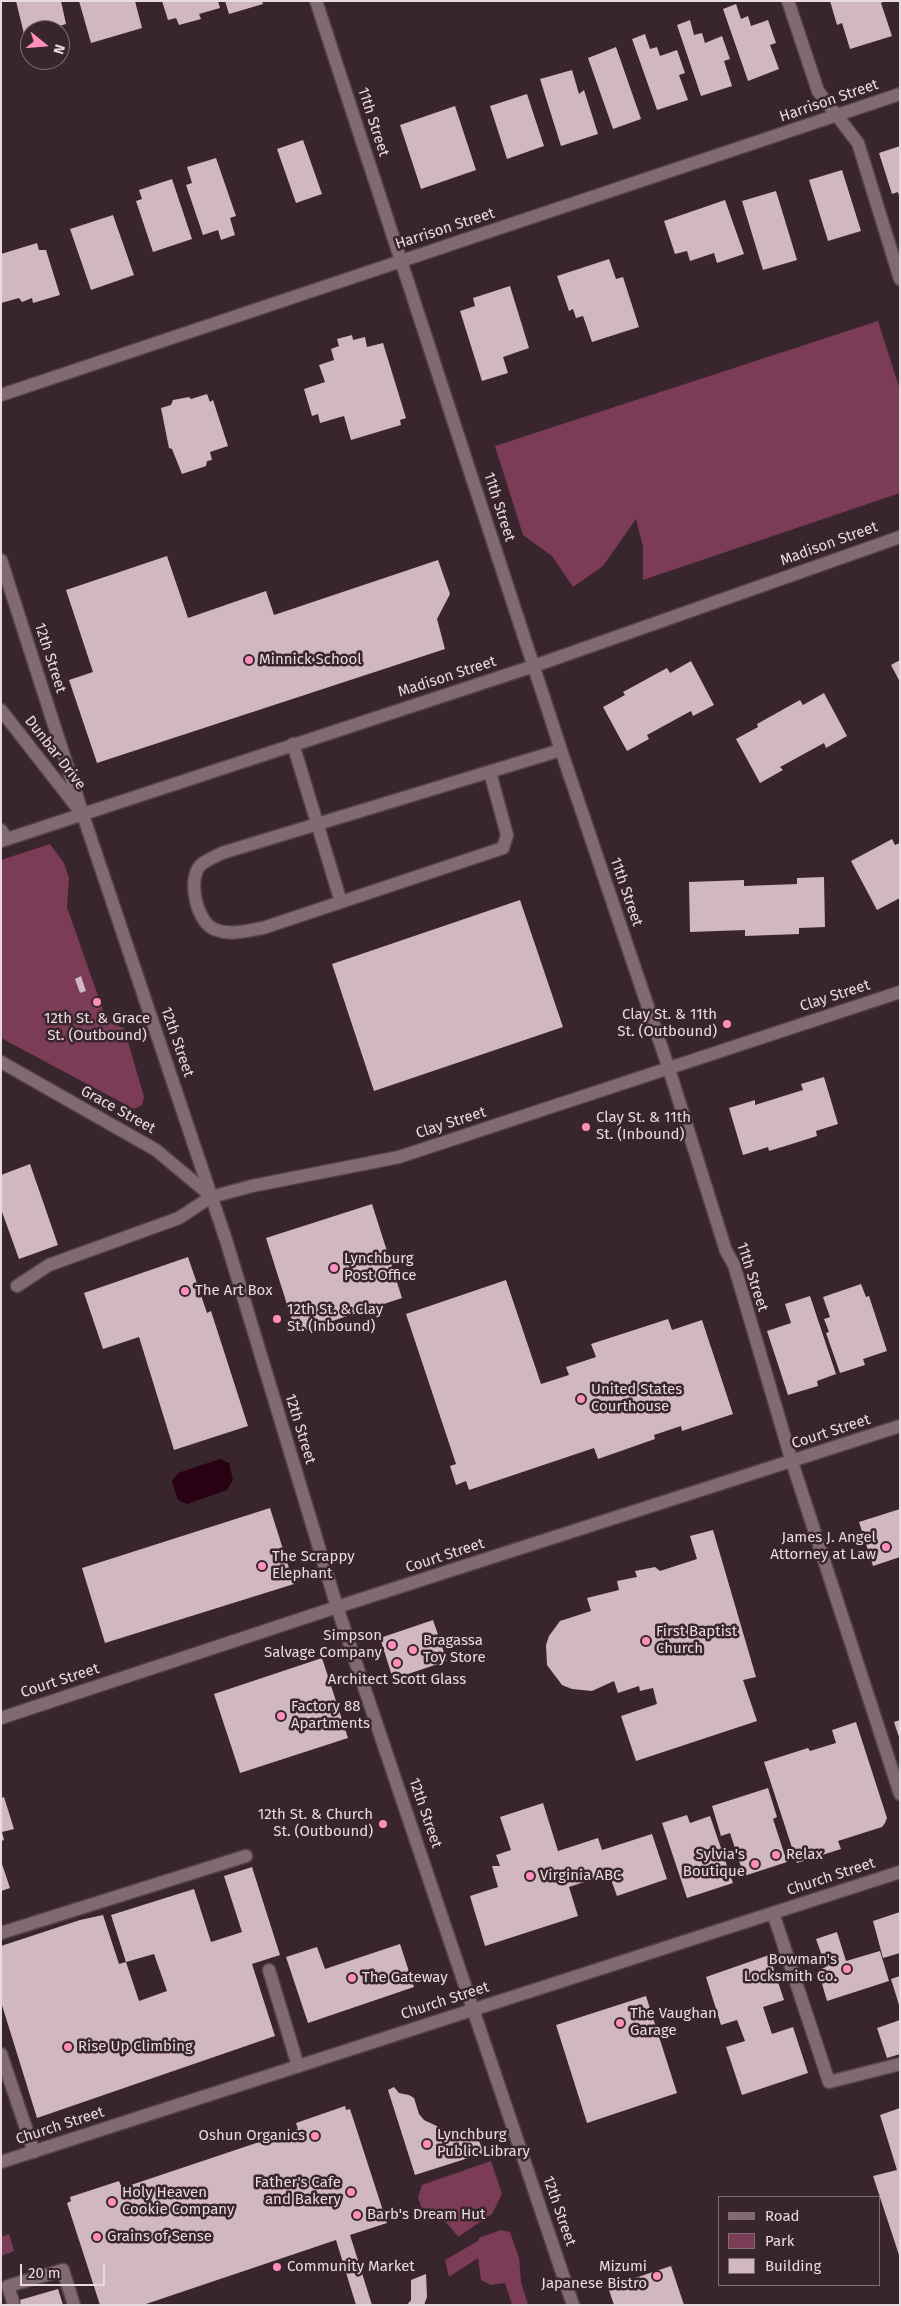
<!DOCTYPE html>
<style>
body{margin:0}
#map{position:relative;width:901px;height:2306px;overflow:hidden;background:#39252c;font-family:"Fira Sans",sans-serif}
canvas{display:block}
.frame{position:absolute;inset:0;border:2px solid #e8dbdf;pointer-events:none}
.legend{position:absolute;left:718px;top:2196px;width:162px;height:90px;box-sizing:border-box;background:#39252c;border:1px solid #7f6e74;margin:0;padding:6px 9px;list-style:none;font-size:15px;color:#e8dbdf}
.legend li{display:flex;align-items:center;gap:10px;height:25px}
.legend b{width:25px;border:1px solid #7f6e74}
.north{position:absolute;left:20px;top:20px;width:50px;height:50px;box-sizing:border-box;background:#39252c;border:1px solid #7f6e74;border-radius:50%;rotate:107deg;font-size:14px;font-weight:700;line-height:20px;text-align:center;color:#e8dbdf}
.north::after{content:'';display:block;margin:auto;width:18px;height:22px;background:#fe8ebc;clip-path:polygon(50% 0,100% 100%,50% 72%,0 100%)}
.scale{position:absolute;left:20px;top:2264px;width:85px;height:22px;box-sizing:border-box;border:2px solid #e8dbdf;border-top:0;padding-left:6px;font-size:15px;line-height:18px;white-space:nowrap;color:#e8dbdf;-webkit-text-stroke:4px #39252c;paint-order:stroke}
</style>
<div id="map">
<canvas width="901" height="2306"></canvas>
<div class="frame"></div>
<ul class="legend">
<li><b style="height:6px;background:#816a72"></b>Road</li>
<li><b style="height:14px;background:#7c3b56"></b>Park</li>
<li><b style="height:14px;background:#d1b7c0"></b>Building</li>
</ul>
<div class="north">N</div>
<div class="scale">20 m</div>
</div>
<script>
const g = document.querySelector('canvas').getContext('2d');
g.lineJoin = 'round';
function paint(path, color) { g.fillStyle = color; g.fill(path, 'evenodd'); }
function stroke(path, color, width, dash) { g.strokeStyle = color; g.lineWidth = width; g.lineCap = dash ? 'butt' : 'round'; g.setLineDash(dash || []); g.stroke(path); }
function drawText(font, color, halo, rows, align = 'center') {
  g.font = font + ' "Fira Sans",sans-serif'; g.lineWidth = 5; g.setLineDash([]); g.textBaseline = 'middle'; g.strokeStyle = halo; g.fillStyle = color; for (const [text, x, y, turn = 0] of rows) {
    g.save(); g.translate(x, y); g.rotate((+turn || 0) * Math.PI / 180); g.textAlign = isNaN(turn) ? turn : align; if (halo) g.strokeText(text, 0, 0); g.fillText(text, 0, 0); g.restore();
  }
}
paint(new Path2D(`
 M878,321L900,390V493L643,580V547L636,519L603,566L573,587L552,556L523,535L495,446Z
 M50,844L64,863L69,878L67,907L107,1022L124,1028L144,1097L142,1105L134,1109L1,1038V860Z
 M491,2161L502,2194L492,2214L458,2237C448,2223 438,2213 421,2207L418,2197L422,2185Z
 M501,2230L510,2232L519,2258L521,2282L528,2305H512L505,2283L491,2285L481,2280L478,2258L449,2277L445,2260L478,2241L479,2238Z
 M9,2234L14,2251L1,2256V2237Z`), '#7c3b56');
paint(new Path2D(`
 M220,1459L229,1463L233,1480L227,1490L187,1504L178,1500L172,1481L178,1473Z`), '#2a0013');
paint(new Path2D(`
 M16,1H61L66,24L56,27L57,30H30V32L24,34Z
 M79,1H135L142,28L91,43Z
 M162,1H218L220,8L199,14L201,19L179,25L176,18L168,20Z
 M225,1H262L263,4L229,14Z
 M830,1H885L881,3L892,36L850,49L842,23L837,25Z
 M736,4L741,19L748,16L751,26L768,20L776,43L770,45L779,69L748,81L723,9Z
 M690,20L694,35L702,33L705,43L722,36L730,59L724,61L732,86L701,96L677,25Z
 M645,34L650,49L657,47L660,56L677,50L685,73L679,75L688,100L657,110L632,39Z
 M616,47L641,119L613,129L588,58Z
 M572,70L579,94L584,90L598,134L561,146L540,79Z
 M527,94L544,146L507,159L490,106Z
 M455,106L476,170L421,189L400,125Z
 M303,140L322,194L296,203L277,149Z
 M900,146V196H899L898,192L892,194L879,153Z
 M216,158L236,216L230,218L235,235L221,240L218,230L203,235L186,185L192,183L187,167Z
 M842,170L861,231L828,241L809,180Z
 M172,179L192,239L153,252L136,201L142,199L139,190Z
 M776,191L797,260L763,270L742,201Z
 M725,200L744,254L717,263L714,253L690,261L687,251L675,254L664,221Z
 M113,215L134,275L91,290L70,229Z
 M37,243L39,250H46L60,295L33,303L32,298L22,302L19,298L1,303V254Z
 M609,259L616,279L623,277L639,327L592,342L583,316L576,318L573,309L569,311L557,276Z
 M510,286L529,348L503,357L508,373L482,381L460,311L475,306L473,298Z
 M352,335L353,340L365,337L367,347L383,343L406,418L400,420L401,425L351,440L344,416L320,423L318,414L312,416L304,389L325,382L319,365L334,360L331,349L339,346L337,339Z
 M207,394L210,402L213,400L228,446L210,452L212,460L207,461L206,466L182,474L172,449L169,448L161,408L171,405L173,400L189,397L191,399Z
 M167,556L188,618L266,591L274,615L438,560L450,594L437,619L445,649L97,763L69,680L93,672L66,590Z
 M900,660V682L891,665Z
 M691,661L714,705L693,716L691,711L647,735L649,739L627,751L603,707L625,695L623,692L667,668L670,673Z
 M824,693L847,736L826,748L824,743L780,767L783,770L760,783L736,739L758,727L757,724L800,700L803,705Z
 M892,839L895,845L900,843V898L877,910L851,861Z
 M824,877L825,927L799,928V934L745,936V930L690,932L689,882L744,880V886L797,884V878Z
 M520,900L563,1027L374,1091L332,964Z
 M81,976L86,991L80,993L75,979Z
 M824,1077L838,1124L816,1131L817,1136L795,1143L769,1151L768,1147L743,1155L729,1108L755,1100V1105L803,1090L801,1084Z
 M30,1164L58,1245L19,1259L1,1209V1175Z
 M372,1204L402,1298L296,1333L266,1238Z
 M188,1257L207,1313L211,1311L248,1426L174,1450L139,1337L103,1349L84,1293Z
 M506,1280L541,1384L569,1375L566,1367L596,1357L591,1344L668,1319L672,1330L702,1320L733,1414L682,1431L681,1426L654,1435L655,1439L598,1459L594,1448L469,1490L466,1481L456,1485L450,1466L456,1464L406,1314Z
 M861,1284L866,1297L869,1296L887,1351L863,1359L865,1365L840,1373L826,1333L829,1332L824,1319L830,1317L823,1297Z
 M810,1296L836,1374L817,1381L818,1386L788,1395L767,1331L791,1323L785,1304Z
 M270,1508L294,1584L105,1643L82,1568Z
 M900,1509V1557L873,1566L859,1522Z
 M713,1530L756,1677L743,1680L757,1721L636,1761L621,1716L657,1704L653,1688L640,1691L639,1686L618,1693L614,1681L592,1691L572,1689L562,1685L547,1665L546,1645L549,1636L560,1621L591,1611L587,1598L619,1590L617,1581L637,1577L635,1571L655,1567L660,1571L697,1559L690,1536Z
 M433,1620L447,1661L393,1679L380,1638Z
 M322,1658L348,1738L240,1773L214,1694Z
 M900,1720V1737H899L894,1722Z
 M856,1722L887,1818L885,1823L882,1827L838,1841L841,1849L797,1863L764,1762L808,1748L810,1751L836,1743L832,1730Z
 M768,1788L777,1817L773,1819L787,1862L744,1876L730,1833L721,1836L712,1806Z
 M4,1797L14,1829L2,1832L4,1840L1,1841V1798Z
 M543,1803L558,1851L598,1838L602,1850L652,1834L667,1879L617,1896L609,1874L569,1887L578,1916L485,1946L470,1896L498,1887L492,1866H500L496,1855L511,1850L500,1817Z
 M687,1815L690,1823L710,1816L733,1883L687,1898L662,1823Z
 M1,1861L10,1888L1,1891Z
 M252,1867L280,1955L252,1964L275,2036L37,2118L1,2002V1946L80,1920L103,1915L119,1964L126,1962L139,2001L167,1991L154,1954L126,1962L111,1915L194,1889L211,1942L242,1932L224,1876Z
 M900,1912V1953L883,1958L873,1921Z
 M837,1932L846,1961L880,1951L889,1981L827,2001L818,1970L826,1967L816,1939Z
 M400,1944L414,1987L308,2023L286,1957L317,1947L325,1969Z
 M769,1955L784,2000L763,2007L772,2034L793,2027L808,2073L742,2095L726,2047L745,2041L737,2020L721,2025L706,1977Z
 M900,1976V2005H899L891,1979Z
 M646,1996L677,2093L587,2123L556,2025Z
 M900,2020V2054L887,2058L877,2028Z
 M394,2087L399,2093L409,2095L414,2098L419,2114L424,2120L445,2130L472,2131L476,2134L484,2153L415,2175L388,2090Z
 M345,2106L346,2110L350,2109L387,2223L350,2235L372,2305H356L336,2240L143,2305H100L67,2203L71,2201L70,2197L119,2181L122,2188L298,2129L296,2123Z
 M900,2108V2255H899L873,2176L897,2170L880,2115Z
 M671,2266L684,2305H614L608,2287Z
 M426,2274L427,2297L424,2305H407L411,2300V2280Z
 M58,2289L63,2305H6V2304Z`), '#d1b7c0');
const service = new Path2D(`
 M293,744L341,902
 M490,772L507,835L503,848L263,928C246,931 230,936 214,929C197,922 188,882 199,867C203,861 215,857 222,853L561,750
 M1,830L7,839
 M17,1286L49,1265L179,1218L211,1197
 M773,1913L829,2082L900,2064
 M1,1933L246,1856
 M269,1970L298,2066
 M13,2302L8,2286L63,2270`);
const minor = new Path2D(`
 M316,1L561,750L669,1069L726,1251L734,1265L792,1462
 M788,1L818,91L858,143L900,279
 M1,395L900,94
 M1,710L83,815
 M1,841L534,666L900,537
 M1,1718L337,1607
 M1,2054L34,2152
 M63,2270L74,2305`);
const tertiary = new Path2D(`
 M211,1197L252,1186L399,1157L900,992
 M792,1462L900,1794
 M337,1607L900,1426`);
const secondary = new Path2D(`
 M1,560L83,815L226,1240L337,1607L573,2305
 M1,1062L156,1150L211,1196
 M1,2162L900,1872`);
stroke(service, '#53434a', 15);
stroke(minor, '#53434a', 15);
stroke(tertiary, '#53434a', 15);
stroke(secondary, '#53434a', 15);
stroke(service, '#816a72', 12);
stroke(minor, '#816a72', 12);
stroke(tertiary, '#816a72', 12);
stroke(secondary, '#816a72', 12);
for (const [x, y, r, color] of [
 [249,660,5,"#fe8ebc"],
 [97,1002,5,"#fe8ebc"],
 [727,1024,5,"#fe8ebc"],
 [586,1127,5,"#fe8ebc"],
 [334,1268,5,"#fe8ebc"],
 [185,1291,5,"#fe8ebc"],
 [277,1319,5,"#fe8ebc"],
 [581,1399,5,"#fe8ebc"],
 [886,1547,5,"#fe8ebc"],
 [262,1566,5,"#fe8ebc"],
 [646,1641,5,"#fe8ebc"],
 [392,1645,5,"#fe8ebc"],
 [413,1650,5,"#fe8ebc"],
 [397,1663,5,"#fe8ebc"],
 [281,1716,5,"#fe8ebc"],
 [383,1824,5,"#fe8ebc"],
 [776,1855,5,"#fe8ebc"],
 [755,1864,5,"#fe8ebc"],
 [530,1876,5,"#fe8ebc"],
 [847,1969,5,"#fe8ebc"],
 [352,1978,5,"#fe8ebc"],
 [620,2023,5,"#fe8ebc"],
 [68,2047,5,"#fe8ebc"],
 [315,2136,5,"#fe8ebc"],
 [427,2144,5,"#fe8ebc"],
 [351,2192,5,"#fe8ebc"],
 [112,2202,5,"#fe8ebc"],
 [357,2215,5,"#fe8ebc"],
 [97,2237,5,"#fe8ebc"],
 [277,2267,5,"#fe8ebc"],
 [657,2276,5,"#fe8ebc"]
]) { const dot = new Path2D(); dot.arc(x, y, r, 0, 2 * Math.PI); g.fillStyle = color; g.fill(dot); stroke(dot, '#39252c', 2); }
drawText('15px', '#e8dbdf', '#39252c', [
 ["Harrison Street",829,101,-19],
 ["11th Street",373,122,72],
 ["Harrison Street",445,229,-18],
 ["11th Street",499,507,72],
 ["Madison Street",829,544,-20],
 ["12th Street",50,658,72],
 ["Madison Street",447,677,-18],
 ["Dunbar Drive",55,753,52],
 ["11th Street",626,892,71],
 ["Clay Street",835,996,-18],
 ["12th Street",177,1042,71],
 ["Grace Street",118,1110,29],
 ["Clay Street",451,1123,-18],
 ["11th Street",752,1277,72],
 ["12th Street",300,1429,73],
 ["Court Street",831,1432,-18],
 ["Court Street",445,1556,-18],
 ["Court Street",60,1681,-18],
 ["12th Street",425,1813,71],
 ["Church Street",831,1877,-18],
 ["Church Street",445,2001,-18],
 ["Church Street",60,2126,-18],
 ["12th Street",559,2211,71]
]);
drawText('15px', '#e8dbdf', '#39252c', [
 ["Minnick School",259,660],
 ["Clay St. & 11th",717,1015,"right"],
 ["St. (Outbound)",717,1032,"right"],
 ["12th St. & Grace",97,1019,"center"],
 ["St. (Outbound)",97,1036,"center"],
 ["Clay St. & 11th",596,1118],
 ["St. (Inbound)",596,1135],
 ["Lynchburg",344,1259],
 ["Post Office",344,1276],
 ["The Art Box",195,1291],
 ["12th St. & Clay",287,1310],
 ["St. (Inbound)",287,1327],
 ["United States",591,1390],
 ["Courthouse",591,1407],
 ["James J. Angel",876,1538,"right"],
 ["Attorney at Law",876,1555,"right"],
 ["The Scrappy",272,1557],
 ["Elephant",272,1574],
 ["First Baptist",656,1632],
 ["Church",656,1649],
 ["Simpson",382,1636,"right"],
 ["Salvage Company",382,1653,"right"],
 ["Bragassa",423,1641],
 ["Toy Store",423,1658],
 ["Architect Scott Glass",397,1680,"center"],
 ["Factory 88",291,1707],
 ["Apartments",291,1724],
 ["12th St. & Church",373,1815,"right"],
 ["St. (Outbound)",373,1832,"right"],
 ["Sylvia's",745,1855,"right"],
 ["Boutique",745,1872,"right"],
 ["Relax",786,1855],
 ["Virginia ABC",540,1876],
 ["Bowman's",837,1960,"right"],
 ["Locksmith Co.",837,1977,"right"],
 ["The Gateway",362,1978],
 ["The Vaughan",630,2014],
 ["Garage",630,2031],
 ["Rise Up Climbing",78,2047],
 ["Lynchburg",437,2135],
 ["Public Library",437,2152],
 ["Oshun Organics",305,2136,"right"],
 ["Father's Cafe",341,2183,"right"],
 ["and Bakery",341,2200,"right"],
 ["Holy Heaven",122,2193],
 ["Cookie Company",122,2210],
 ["Barb's Dream Hut",367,2215],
 ["Grains of Sense",107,2237],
 ["Community Market",287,2267],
 ["Mizumi",647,2267,"right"],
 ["Japanese Bistro",647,2284,"right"]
], 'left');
</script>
